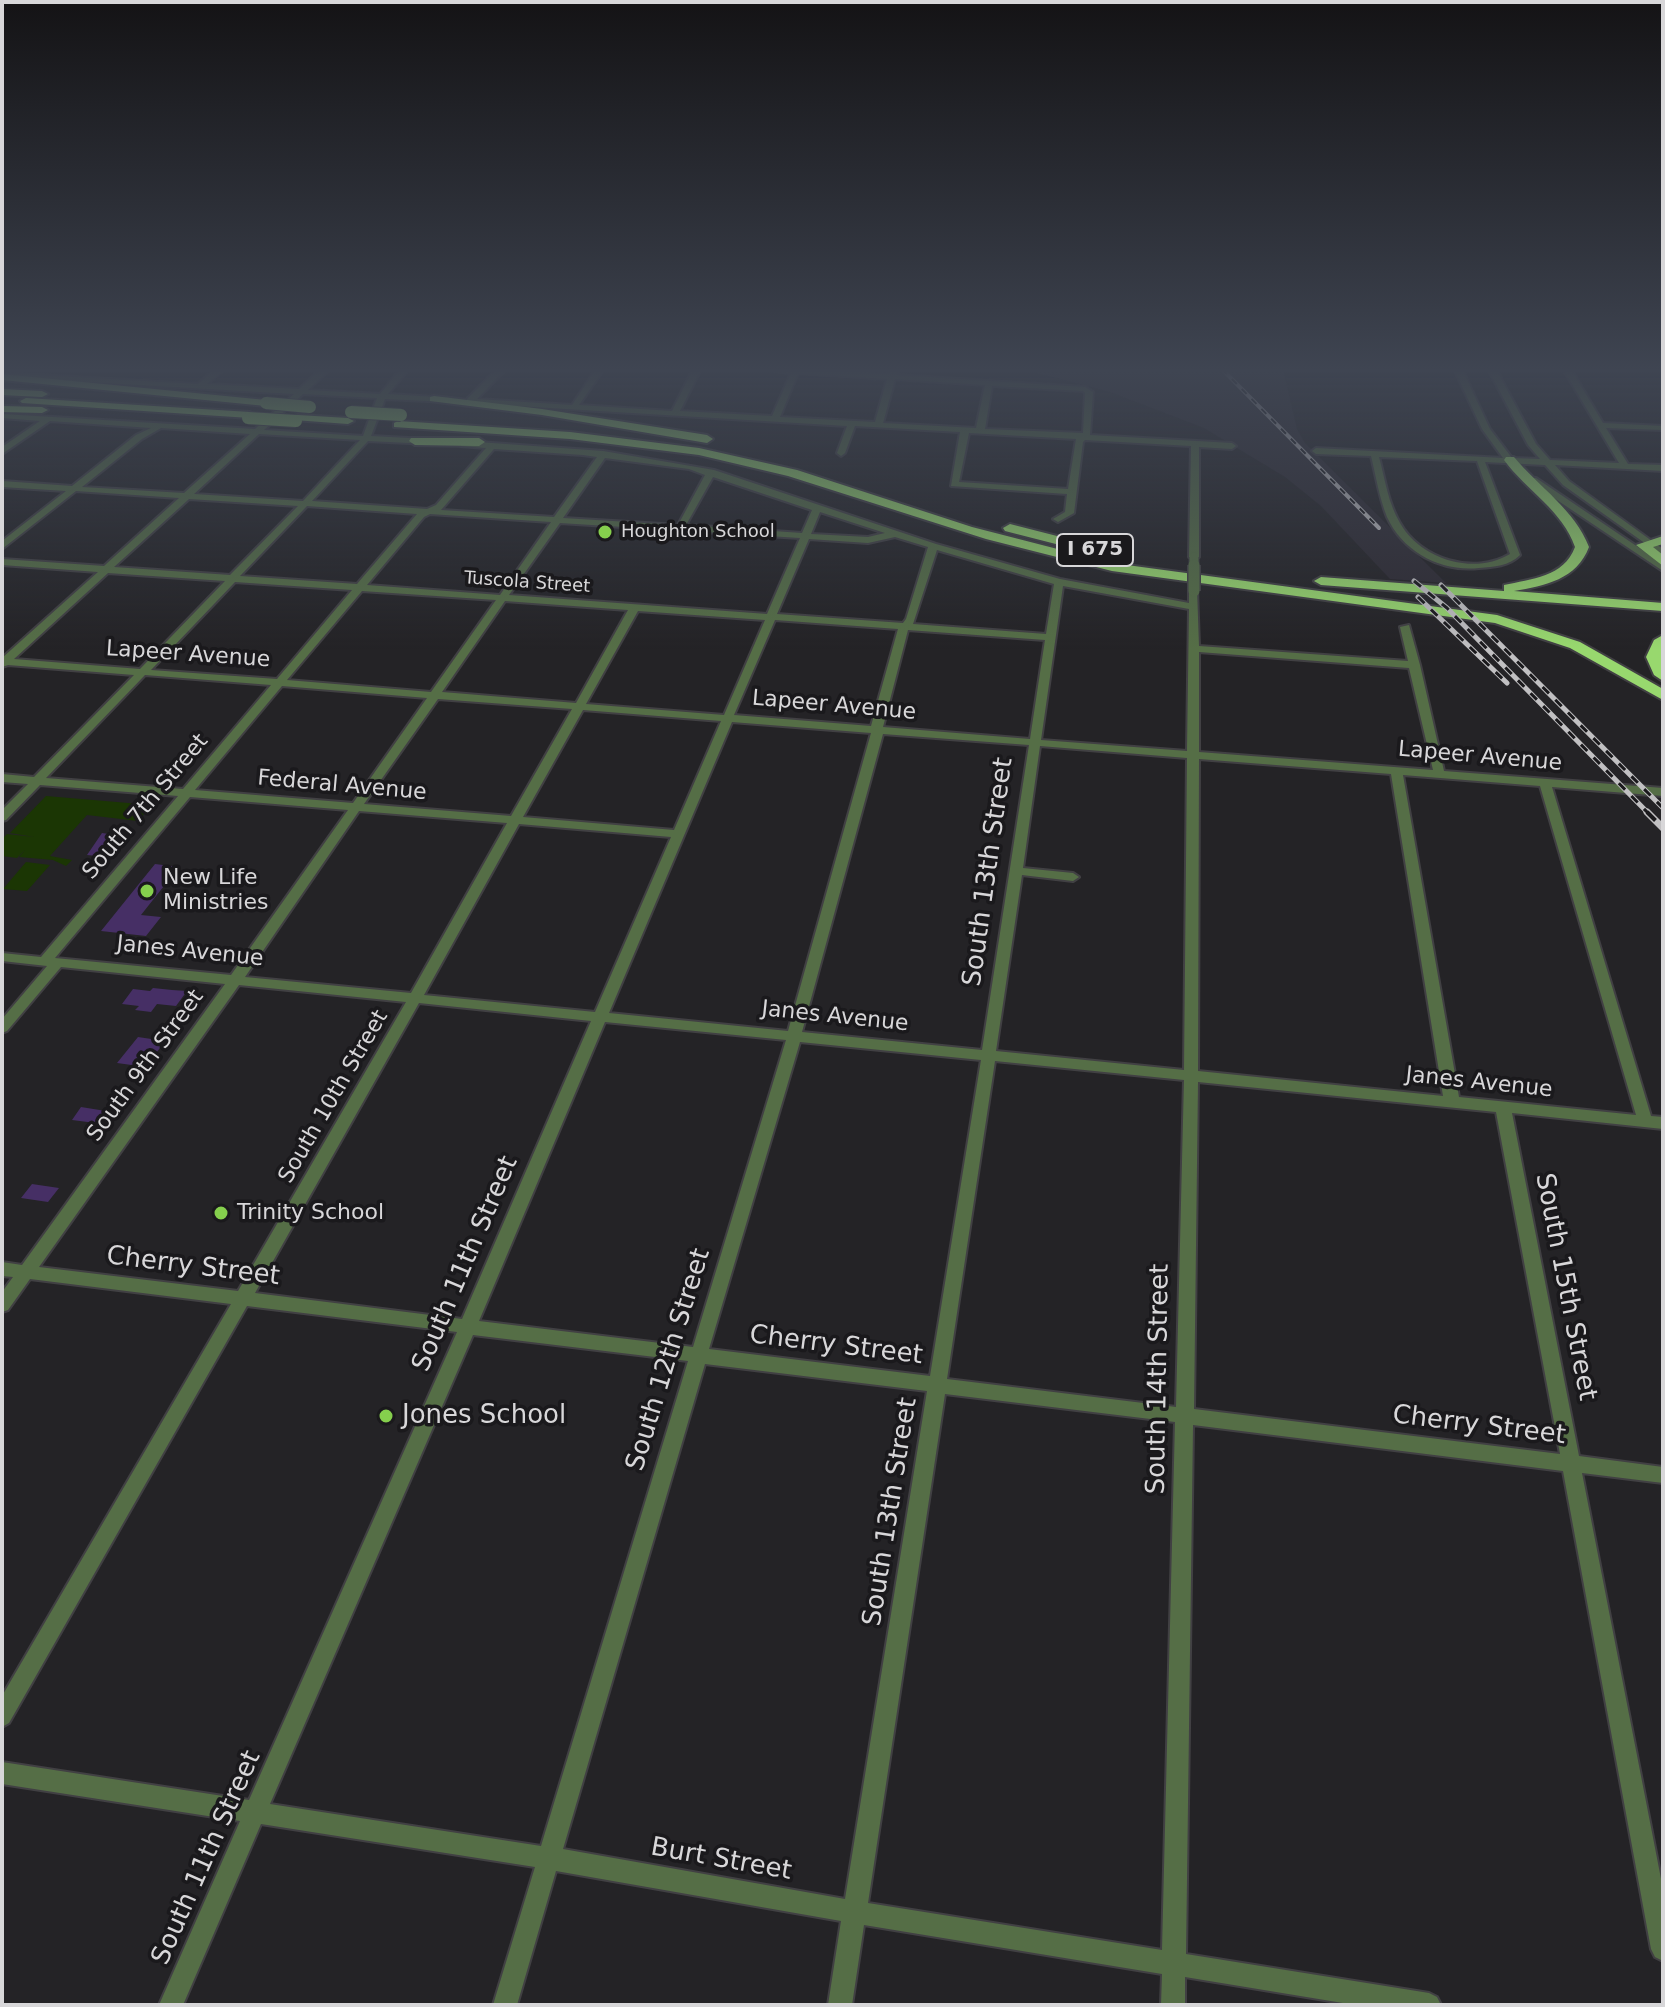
<!DOCTYPE html>
<style>
body{margin:0}
#map{position:relative;width:1665px;height:2007px;overflow:hidden;background:#242326;font-family:"DejaVu Sans",sans-serif}
canvas{display:block}
.frame{position:absolute;inset:0;border:4px solid #d8d7d9;pointer-events:none}
</style>
<div id="map">
<canvas width="1665" height="2007"></canvas>
<div class="frame"></div>
</div>
<script>
const g = document.querySelector('canvas').getContext('2d');
g.lineJoin = 'round';
function paint(path, color) { g.fillStyle = color; g.fill(path, 'evenodd'); }
function stroke(path, color, width, dash) { g.strokeStyle = color; g.lineWidth = width; g.lineCap = dash ? 'butt' : 'round'; g.setLineDash(dash || []); g.stroke(path); }
function drawText(font, color, halo, rows, align = 'center') {
  g.font = font + ' "DejaVu Sans",sans-serif'; g.lineWidth = 7; g.setLineDash([]); g.textBaseline = 'middle'; g.strokeStyle = halo; g.fillStyle = color; for (const [text, x, y, turn = 0] of rows) {
    g.save(); g.translate(x, y); g.rotate((+turn || 0) * Math.PI / 180); g.textAlign = isNaN(turn) ? turn : align; if (halo) g.strokeText(text, 0, 0); g.fillText(text, 0, 0); g.restore();
  }
}
paint(new Path2D(`
 M1022,369H1283L1297,429L1305,443L1446,583L1390,579L1321,506L1285,477L1204,428L1110,392Z`), '#2e2b33');
paint(new Path2D(`
 M46,796L152,805L138,821L87,815L50,856L72,860L66,866L53,860L19,857L25,850L17,858L2,856V839L7,834L34,837L10,833Z
 M26,862L50,865L27,891L3,889Z`), '#1b3604');
paint(new Path2D(`
 M102,833L129,837L107,857L87,855Z
 M155,864L179,867L141,915L161,917L146,936L101,931Z
 M153,988L172,990L187,991L176,1006L157,1004L151,1012L135,1010L139,1006L122,1004L133,989L150,991Z
 M138,1037L165,1041L146,1067L117,1063Z
 M81,1107L112,1112L103,1124L72,1120Z
 M32,1184L59,1188L48,1202L21,1198Z`), '#462f65');
const minor = new Path2D(`
 M215,369H224L207,384L299,389L321,369H330L308,390L380,394L401,369H409L388,394L452,398V402H449L385,399L371,436L427,439L431,442L430,444L368,441L312,501L427,509L436,505L486,448L461,446L460,444L464,441L603,451L714,470L936,544L1060,579L1189,603V591L1197,589L1199,646L1408,661L1400,627L1409,625L1420,665L1444,771L1663,788V796L1552,787L1651,1116L1663,1117V1129L1512,1113L1579,1456L1663,1467V1483L1582,1473L1663,1889V1961L1655,1957L1651,1949L1563,1471L1193,1425L1186,1954L1429,1993L1437,1997L1441,2005H1355L1185,1977V2005H1161L1162,1974L864,1925L852,2005H828L841,1921L556,1871L517,2005H493L535,1867L261,1824L183,2005H159L240,1821L2,1784V1762L249,1800L457,1332L247,1306L9,1723L2,1727V1696L231,1304L30,1279L8,1310L2,1312V1292L13,1277L2,1276V1262L22,1265L225,984L61,967L7,1031L2,1033V1019L47,966L2,961V953L41,957L178,796L40,785L6,820L2,821V810L28,784L2,782V774L34,777L134,675L8,665L2,667V658L98,572L2,565V559L104,566L179,498L76,491L2,549V541L66,491L2,487V481L72,486L136,435L151,428L50,421L2,454V447L40,421L2,418V414L255,429L294,394L2,377V373L198,384ZM303,394L377,398L363,436L264,430ZM161,428L250,434L184,493L82,487L142,439ZM259,434L360,440L303,501L194,494ZM494,449L583,455L597,457L554,517L441,510ZM605,458L689,469L705,475L678,525L563,518ZM713,477L812,510L802,533L686,525ZM189,499L298,506L230,575L114,567ZM307,506L417,514L357,584L240,576ZM820,512L885,533L868,537L811,534ZM430,514L551,522L500,595L367,585L424,517ZM560,523L800,538L767,614L509,595ZM895,537L928,547L906,619L903,623L777,614L809,539L868,543ZM937,550L1054,584L1046,634L913,624ZM108,573L225,581L140,669L14,659ZM235,582L352,590L277,679L151,670ZM1063,586L1189,609L1187,751L1041,740ZM362,591L496,600L431,692L287,680ZM505,601L628,610L576,703L442,692ZM638,611L765,620L724,715L586,704ZM775,620L898,629L871,726L734,715ZM908,630L1045,640L1030,739L883,727ZM1199,652L1409,668L1433,770L1199,752ZM145,675L271,685L183,789L46,778ZM282,686L427,698L353,803L195,790ZM438,699L572,709L511,816L364,804ZM583,710L721,721L674,830L523,817ZM732,722L871,733L788,1031L609,1013ZM883,734L1029,745L982,1050L802,1032ZM1040,746L1187,758L1184,1070L996,1051L1022,875L1073,881L1079,877L1073,873L1023,868ZM1199,759L1391,774L1443,1096L1198,1071ZM1403,775L1540,786L1636,1115L1459,1097ZM190,797L348,810L231,975L55,958ZM359,811L507,823L411,993L245,977ZM519,824L671,837L595,1012L424,995ZM239,985L406,1002L238,1291L39,1267ZM419,1003L591,1021L462,1319L255,1293ZM605,1022L786,1040L693,1347L479,1321ZM800,1042L981,1060L930,1376L709,1349ZM995,1061L1184,1080L1176,1407L947,1379ZM1198,1082L1496,1112L1560,1454L1194,1409ZM473,1335L688,1361L541,1846L270,1804ZM705,1364L927,1391L845,1899L563,1849ZM945,1394L1175,1422L1162,1950L868,1903Z
 M497,369H506L477,399L572,405L596,369H604L579,405L672,411L693,369H701L680,411L772,416L791,373L760,369H806L889,374L890,369H898L896,375L1085,387L1093,392L1090,435L1232,443L1236,446L1232,449L1199,447V557L1194,560L1189,557L1191,446L1085,440L1083,442L1074,513L1058,522L1053,519L1065,512L1067,494L951,486L960,432L855,426L845,453L841,456L837,453L847,426L467,403V399ZM798,373L887,379L875,422L780,417ZM895,379L985,385L976,428L883,423ZM992,386L1083,391L1085,393L1083,433L985,429ZM969,433L1076,439L1068,489L959,482Z
 M1454,369H1462L1490,429L1512,458L1540,459L1528,445L1488,369H1496L1536,444L1550,460L1619,463L1563,369H1571L1603,423L1663,426V430L1606,428L1628,464L1663,465V471L1555,465L1569,481L1663,549V556L1563,485L1545,465L1485,462L1520,555C1509,566 1494,567 1479,568C1441,572 1403,552 1387,517C1379,497 1376,476 1371,456L1316,454L1312,451L1316,448L1503,458L1482,429ZM1379,457L1477,461L1510,554C1474,576 1420,559 1400,523C1388,503 1385,479 1379,457Z
 M1530,478H1536L1663,564V571L1530,482Z`);
const highway = new Path2D(`
 M2,374L266,400L272,403L266,406L2,380Z
 M2,389L42,391L48,394L42,397L2,395Z
 M434,396L542,409L707,435L713,439L707,443L542,415L430,401V397Z
 M26,398L250,412L256,415L250,418L22,403L20,401Z
 M2,406L42,407L48,410L42,413L2,412Z
 M298,415L348,418L354,421L348,424L294,420V416Z
 M398,421L570,432L699,448L797,470L972,527L1112,563L1497,615L1580,642L1663,689V700L1570,648L1495,623L1112,571L986,539L788,476L699,455L570,439L394,427V423Z
 M411,438H479L485,442L479,446L415,445L409,441Z
 M1506,457H1514C1539,487 1575,510 1589,547C1577,579 1545,586 1514,591L1663,603V611L1321,585L1314,581L1321,577L1504,591V585C1531,579 1564,577 1575,547C1563,511 1526,490 1504,460Z
 M1010,524L1100,547L1102,550L1095,554L1005,531L1003,528Z
 M1663,536V544L1653,547L1663,555V566L1636,545Z
 M1663,635V681L1654,675L1646,657L1654,640Z`);
stroke(minor, '#414043', 4);
stroke(highway, '#414043', 4);
paint(minor, '#556e46');
paint(highway, '#98d86e');
const railFar2 = new Path2D(`
 M1222,369L1379,528`);
const railFar1 = new Path2D(`
 M1414,581L1447,608L1649,814
 M1441,585L1663,808
 M1418,597L1507,683`);
const rail = new Path2D(`
 M1647,812L1663,828`);
stroke(railFar2, '#c1c0c2', 4);
stroke(railFar1, '#c1c0c2', 5);
stroke(rail, '#c1c0c2', 7);
stroke(railFar2, '#1a191c', 2, [7]);
stroke(railFar1, '#1a191c', 3, [9]);
stroke(rail, '#1a191c', 4, [12]);
const minorBridgeFar1 = new Path2D(`
 M1194,557V567`);
const minorBridge = new Path2D(`
 M1194,565V591`);
const highwayBridge = new Path2D(`
 M266,403L310,407
 M351,412L401,415
 M248,418L296,421`);
stroke(minorBridgeFar1, '#414043', 11, []);
stroke(minorBridge, '#414043', 14, []);
stroke(highwayBridge, '#414043', 14, []);
stroke(minorBridgeFar1, '#556e46', 9);
stroke(minorBridge, '#556e46', 11);
stroke(highwayBridge, '#98d86e', 12);
const sky = g.createLinearGradient(0, 0, 0, 650);
sky.addColorStop(0, '#141315');
sky.addColorStop(0.57, '#3f4552');
sky.addColorStop(1, '#3f455200');
g.fillStyle = sky;
g.fillRect(0, 0, 1665, 650);
for (const [x, y, r, color] of [
 [605,532,8,"#85cf4d"],
 [147,891,8,"#85cf4d"],
 [221,1213,8,"#85cf4d"],
 [386,1416,8,"#85cf4d"]
]) { const dot = new Path2D(); dot.arc(x, y, r, 0, 2 * Math.PI); g.fillStyle = color; g.fill(dot); stroke(dot, '#1a191c', 3); }
drawText('18px', '#d8d7d9', '#1a191c', [
 ["Houghton School",621,532]
], 'left');
drawText('18px', '#d8d7d9', '#1a191c', [
 ["Tuscola Street",527,583,4]
]);
for (const [x, y, w] of [
 [1095,550,76]
]) { const box = new Path2D(); box.roundRect(x - w / 2, y - 16, w, 32, 6); g.fillStyle = '#1a191c'; g.fill(box); stroke(box, '#d8d7d9', 2); }
drawText('bold 20px', '#d8d7d9', null, [
 ["I 675",1095,550]
]);
drawText('22px', '#d8d7d9', '#1a191c', [
 ["Lapeer Avenue",188,655,4],
 ["Lapeer Avenue",834,706,5],
 ["Lapeer Avenue",1480,757,5],
 ["Federal Avenue",342,786,5],
 ["South 7th Street",146,807,-50],
 ["Janes Avenue",190,952,6],
 ["Janes Avenue",835,1017,6],
 ["South 9th Street",146,1066,-54],
 ["Janes Avenue",1479,1083,6],
 ["South 10th Street",334,1097,-60]
]);
drawText('22px', '#d8d7d9', '#1a191c', [
 ["New Life",163,878],
 ["Ministries",163,903],
 ["Trinity School",237,1213]
], 'left');
drawText('26px', '#d8d7d9', '#1a191c', [
 ["South 13th Street",989,872,-82],
 ["South 11th Street",466,1264,-67],
 ["Cherry Street",193,1267,7],
 ["South 15th Street",1565,1287,79],
 ["Cherry Street",836,1346,7],
 ["South 12th Street",669,1360,-73],
 ["South 14th Street",1159,1379,-89],
 ["Cherry Street",1479,1426,7],
 ["South 13th Street",891,1512,-81],
 ["South 11th Street",207,1858,-66],
 ["Burt Street",721,1860,10]
]);
drawText('26px', '#d8d7d9', '#1a191c', [
 ["Jones School",402,1416]
], 'left');
</script>
